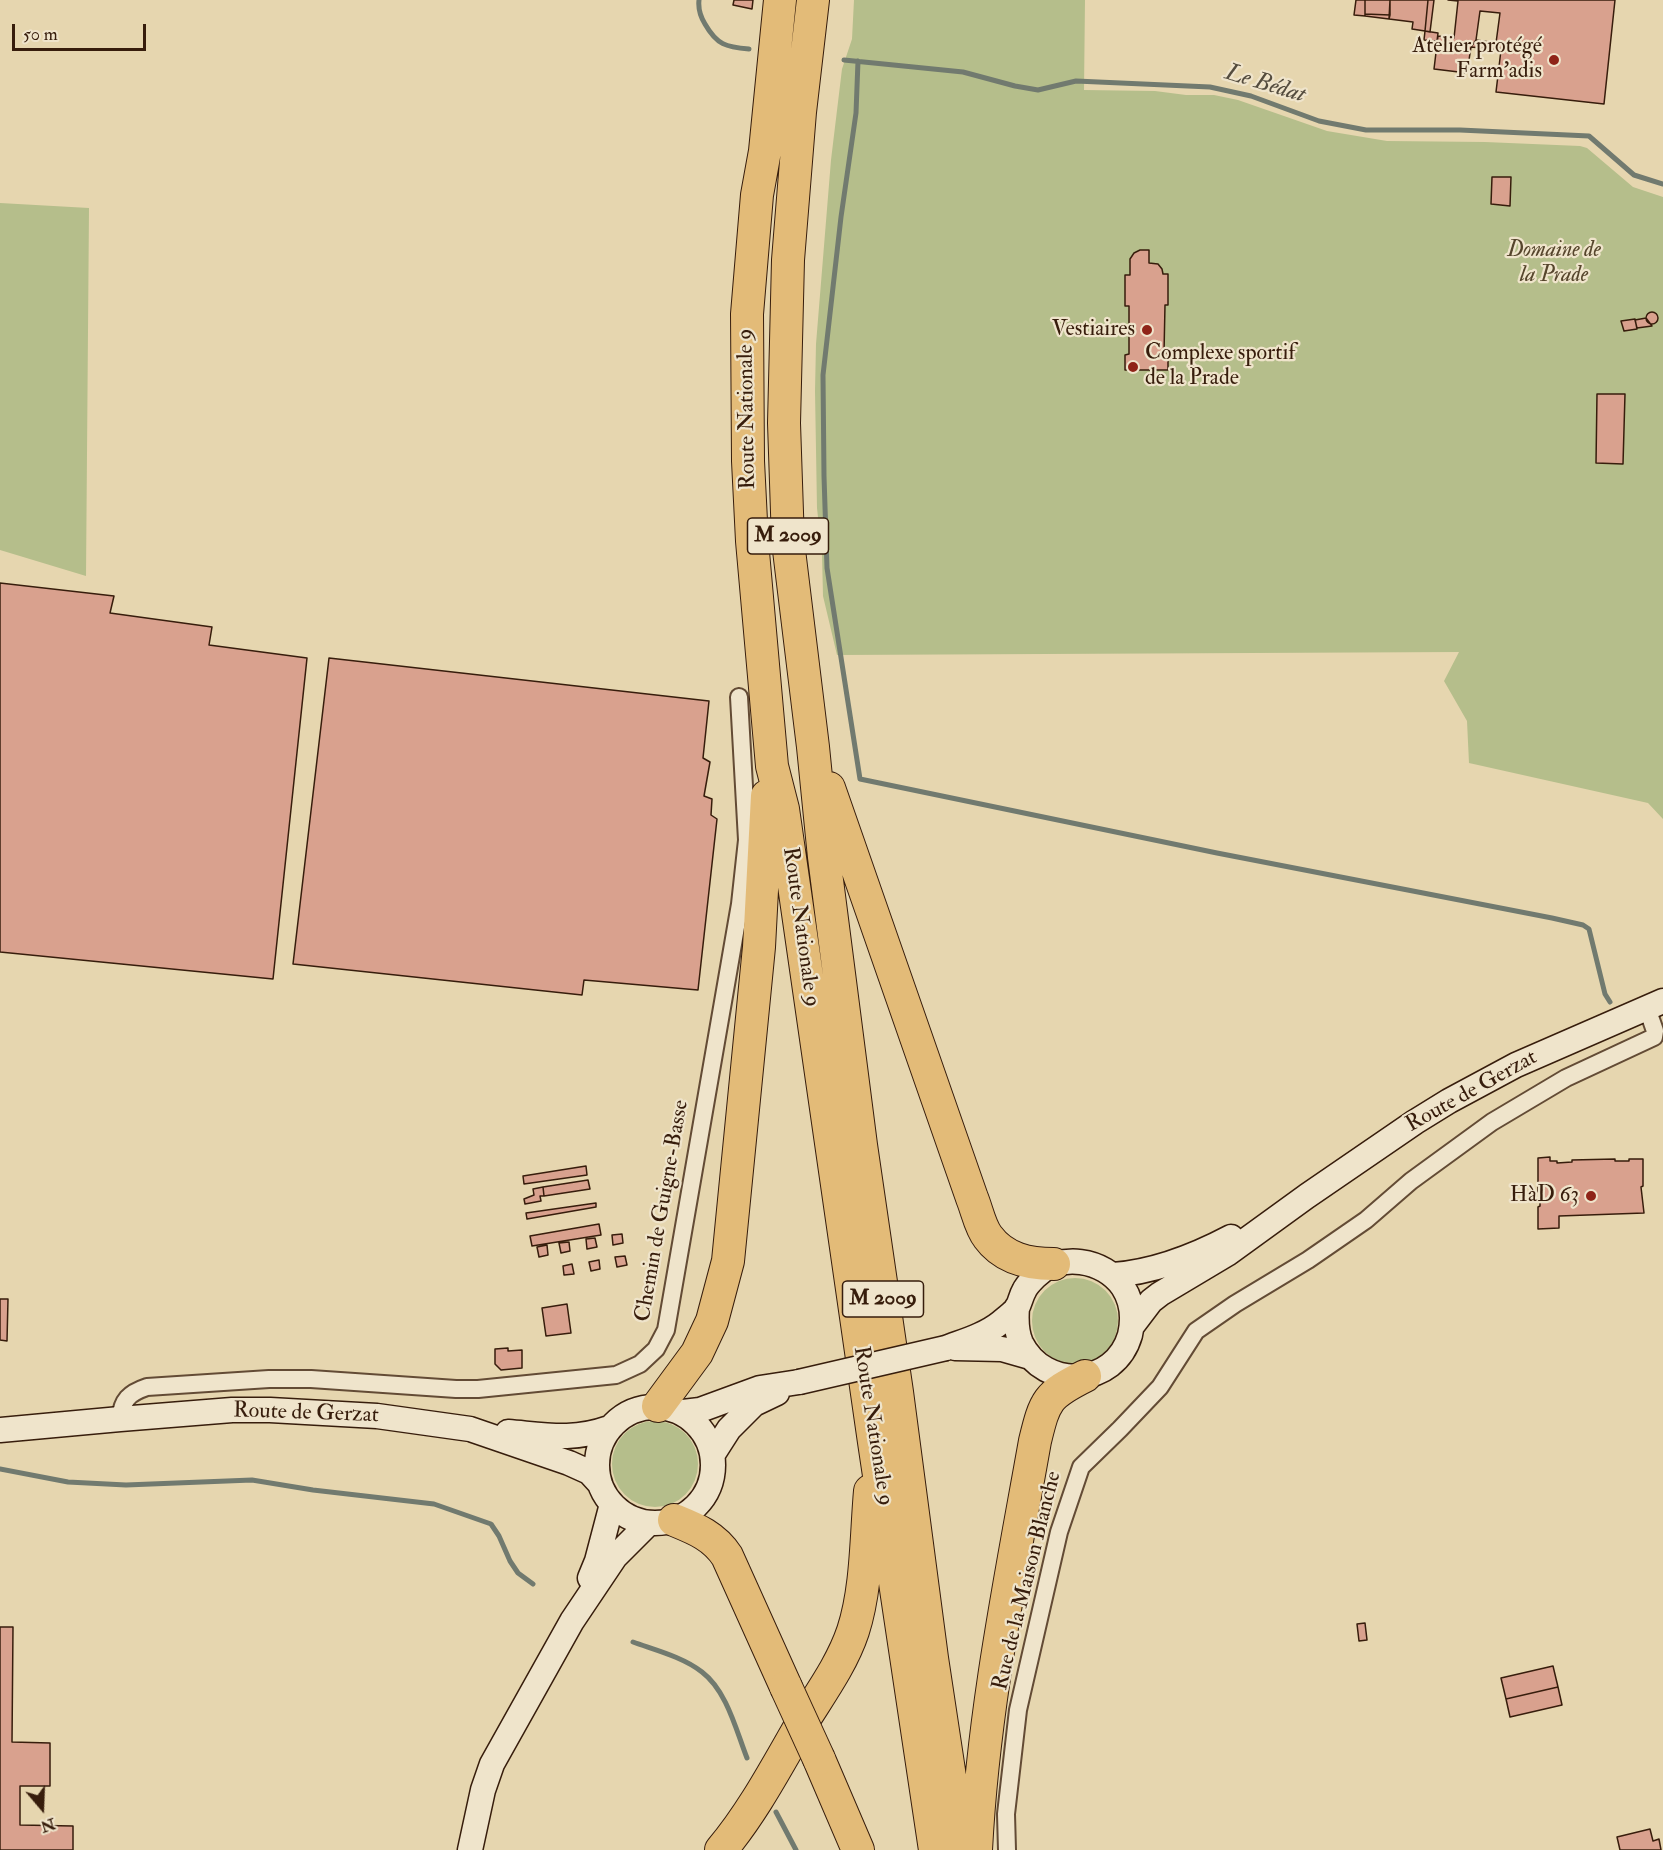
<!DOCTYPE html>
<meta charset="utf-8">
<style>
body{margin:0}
#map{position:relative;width:1663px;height:1850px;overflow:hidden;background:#e6d6af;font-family:"IM FELL Double Pica",serif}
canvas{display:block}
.north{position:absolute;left:12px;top:1778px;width:60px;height:60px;-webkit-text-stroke:4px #efe4cb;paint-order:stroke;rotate:161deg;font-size:16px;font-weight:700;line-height:24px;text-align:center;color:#371d0c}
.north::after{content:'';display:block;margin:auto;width:21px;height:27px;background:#371d0c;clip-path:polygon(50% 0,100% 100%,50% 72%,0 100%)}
.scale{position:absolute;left:12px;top:24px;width:134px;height:27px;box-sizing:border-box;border:3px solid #371d0c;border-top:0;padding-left:8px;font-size:18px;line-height:21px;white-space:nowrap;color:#371d0c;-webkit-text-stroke:4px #efe4cb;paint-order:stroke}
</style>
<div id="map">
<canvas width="1663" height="1850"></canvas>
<div class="north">N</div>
<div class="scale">50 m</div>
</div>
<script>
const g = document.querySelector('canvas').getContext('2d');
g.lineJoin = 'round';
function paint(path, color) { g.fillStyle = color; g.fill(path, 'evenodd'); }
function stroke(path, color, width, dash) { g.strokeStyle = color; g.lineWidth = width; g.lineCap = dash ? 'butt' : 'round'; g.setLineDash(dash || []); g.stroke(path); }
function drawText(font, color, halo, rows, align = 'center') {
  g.font = font + ' "IM FELL Double Pica",serif'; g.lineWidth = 4.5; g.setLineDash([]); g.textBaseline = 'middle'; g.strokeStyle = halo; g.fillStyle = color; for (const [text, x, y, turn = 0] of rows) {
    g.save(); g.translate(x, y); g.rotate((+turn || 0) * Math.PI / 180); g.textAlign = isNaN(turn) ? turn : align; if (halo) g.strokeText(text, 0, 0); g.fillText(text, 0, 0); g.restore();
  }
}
paint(new Path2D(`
 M854,0H1085L1084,90L1155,91L1186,95H1214L1238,100L1327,131L1387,141L1485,142L1580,146L1587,148L1633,187L1663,197V819L1648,803L1469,763L1467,721L1444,681L1459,652L837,655L823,596L822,554L817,508L815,391L816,344L831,160L842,69L852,39Z
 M0,203L89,208L86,576L0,550Z
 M1032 1321a43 43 0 1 1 86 0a43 43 0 1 1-86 0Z
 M612 1464a43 43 0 1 1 86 0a43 43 0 1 1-86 0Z`), '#b5be8b');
stroke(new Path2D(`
 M699,0C698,9 700,16 705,24C717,45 726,47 749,49
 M844,60L963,72L1015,86L1038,90L1076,81L1210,87L1251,96L1319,121L1366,130H1460L1589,136L1634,175L1663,184
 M858,61L856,113L841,217L823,375L824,476L827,568L860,779L1217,853L1552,918L1583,925L1589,929L1605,994L1610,1002
 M0,1469L68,1482L126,1485L252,1480L313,1490L434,1504L491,1524L499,1536L510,1561L518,1573L533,1584
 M633,1642C655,1650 683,1657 702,1672C727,1691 736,1730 747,1758
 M776,1812L796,1850`), '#717a6f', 5);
const building = new Path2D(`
 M734,0H753L752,9L733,5Z
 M1356,0H1365V16L1354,15Z
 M1365,0H1390V15L1365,14Z
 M1390,0H1428L1425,31L1412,29L1413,22L1389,19Z
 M1428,0H1434L1430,32L1425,31Z
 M1448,0H1615L1604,104L1496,92L1501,50L1496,43L1500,13L1480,11L1476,40L1471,47L1467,73L1434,69L1438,36L1454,38L1458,1Z
 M1365,14L1390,15L1389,19L1365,16Z
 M1425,31L1438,33L1437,41L1424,40Z
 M1476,40L1496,43L1501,50L1471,47Z
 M1492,177H1511L1510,206L1491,204Z
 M1140,250H1149V263L1158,264L1162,269L1163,274H1168V305H1165L1164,353H1168V370H1125V355L1129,354V306H1125V275H1130V259L1134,253Z
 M1646 318a6 6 0 1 1 12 0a6 6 0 1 1-12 0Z
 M1646,318L1652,326L1637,328L1635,320Z
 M1635,319L1637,329L1624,331L1621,321Z
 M1597,394H1625L1623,464L1596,463Z
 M0,583L114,596L110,613L212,627L209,645L307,658L273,979L0,952Z
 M329,658L709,701L703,758L710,762L704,796L712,799L711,815L717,819L698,990L584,980L582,995L293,964Z
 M1550,1157V1161H1557V1163L1572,1162V1160L1615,1159V1161H1629V1159H1643V1186L1641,1187L1644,1213L1559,1216V1228L1538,1229V1207L1540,1206V1192H1538V1158Z
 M586,1166L587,1175L524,1184L523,1176Z
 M588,1180L590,1189L544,1196L543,1187Z
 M543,1187L544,1196H540L541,1201L525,1204L524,1199L534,1195L533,1189Z
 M596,1203V1207L527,1219L526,1213Z
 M599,1224L601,1235L532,1246L530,1236Z
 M622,1234L623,1243L613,1245L612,1235Z
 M595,1238L597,1247L587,1249L586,1239Z
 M569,1242L570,1251L561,1253L559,1243Z
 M547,1245L548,1255L539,1257L537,1247Z
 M625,1256L627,1265L617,1267L615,1257Z
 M599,1260L600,1269L591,1271L589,1262Z
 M572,1264L574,1274L564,1275L563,1266Z
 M0,1299H8L7,1341L0,1340Z
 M567,1304L571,1333L546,1336L542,1308Z
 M508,1348V1351L522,1350V1368L501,1370L495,1364V1349Z
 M1365,1623L1367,1640L1359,1641L1357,1624Z
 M0,1627H13L12,1742L50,1743V1786H20V1825L73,1826V1850H0Z
 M1553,1666L1558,1687L1506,1699L1501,1678Z
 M1558,1687L1562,1705L1510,1717L1506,1699Z
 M1650,1829L1653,1841L1659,1839L1661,1850H1620L1617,1837Z`);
paint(building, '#d9a18e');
stroke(building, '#371d0c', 1.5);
const street = new Path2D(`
 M120,1419C122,1400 129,1393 147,1387L269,1379H311L456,1389H478L616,1375L640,1364L656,1349L666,1330L740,904L747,840L739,697
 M1007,1850L1006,1814L1018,1710L1059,1532L1081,1467L1120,1429L1160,1387L1196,1331L1235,1304L1308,1260L1366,1220L1411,1181L1492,1122L1566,1078L1654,1037L1655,1031L1647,1008`);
const secondary = new Path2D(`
 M1113,1275C1154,1272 1195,1256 1231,1237
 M1132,1326L1151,1301L1160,1294L1227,1254L1307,1196L1415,1122L1449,1101L1516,1065L1663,1001
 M946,1348C964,1341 985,1335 1000,1323C1005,1319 1013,1313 1017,1308C1020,1303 1021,1296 1024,1291C1026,1286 1031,1281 1035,1277C1059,1252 1104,1259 1123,1287C1132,1301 1134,1318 1130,1335C1115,1387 1045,1391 1021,1343C1016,1332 1016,1320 1017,1307
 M955,1348L1002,1349L1030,1357
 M597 1465a58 58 0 1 1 116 0a58 58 0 1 1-116 0Z
 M683,1412L700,1410L760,1388L799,1382
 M0,1430L120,1419L232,1410H270L377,1416L470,1429L569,1463L589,1472L600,1484
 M508,1432C545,1435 573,1441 609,1428
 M713,1454L729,1429L754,1404L777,1393
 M590,1578L597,1561L612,1504
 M470,1850L483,1790L492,1764L572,1621L615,1557L649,1523`);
const highway = new Path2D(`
 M780,0L765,151L757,195L747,314L748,461L752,541L772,766L783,809L874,1442L935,1850
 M813,0L800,112L788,260L784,423L788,542L813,747L824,857L861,1145L897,1392L932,1658L961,1850
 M829,788L972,1198C977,1210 980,1227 988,1237C1004,1259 1029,1264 1054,1264
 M658,1406L697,1353L712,1321L728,1261L759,947L767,796
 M674,1520C696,1529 714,1536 727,1556L786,1687
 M819,1759L858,1850
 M721,1850C753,1812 777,1766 802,1723C820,1694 842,1664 853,1631C867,1588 866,1536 870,1491
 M976,1850C983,1712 1011,1576 1035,1441C1045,1400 1047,1395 1085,1376`);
stroke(street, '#634b35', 20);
stroke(secondary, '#371d0c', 27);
stroke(highway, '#371d0c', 34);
stroke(street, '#efe4cb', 16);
stroke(secondary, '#efe4cb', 24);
stroke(highway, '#e3bb78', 32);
const secondaryBridge = new Path2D(`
 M799,1382L946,1348`);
const highwayBridge = new Path2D(`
 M786,1687L819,1759`);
stroke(secondaryBridge, '#371d0c', 27, []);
stroke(highwayBridge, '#371d0c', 34, []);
stroke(secondaryBridge, '#efe4cb', 24);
stroke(highwayBridge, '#e3bb78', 32);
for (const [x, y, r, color] of [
 [1554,60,6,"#8f2418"],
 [1147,330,6,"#8f2418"],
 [1133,367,6,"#8f2418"],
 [1591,1196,6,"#8f2418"]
]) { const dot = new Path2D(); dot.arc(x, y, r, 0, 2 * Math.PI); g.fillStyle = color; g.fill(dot); stroke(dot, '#efe4cb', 2); }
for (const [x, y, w] of [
 [788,536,81],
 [883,1299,81]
]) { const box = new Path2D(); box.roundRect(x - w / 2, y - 18, w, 36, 4.5); g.fillStyle = '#efe4cb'; g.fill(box); stroke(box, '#371d0c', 1.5); }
drawText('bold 21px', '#371d0c', null, [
 ["M 2009",788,536],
 ["M 2009",883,1299]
]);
drawText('22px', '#371d0c', '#efe4cb', [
 ["Atelier protégé",1542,47],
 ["Farm'adis",1542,72],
 ["Vestiaires",1135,330],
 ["Complexe sportif",1145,354,"left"],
 ["de la Prade",1145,379,"left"],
 ["HàD 63",1579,1196]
], 'right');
drawText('italic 22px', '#56452c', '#efe4cb', [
 ["Domaine de",1554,251],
 ["la Prade",1554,276]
]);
drawText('22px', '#371d0c', '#efe4cb', [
 ["Route Nationale 9",748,409,-91],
 ["Route Nationale 9",800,927,82],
 ["Route de Gerzat",1472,1092,-29],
 ["Chemin de Guigne-Basse",663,1211,-80],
 ["Route de Gerzat",306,1414,2],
 ["Route Nationale 9",872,1426,81],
 ["Rue de la Maison Blanche",1028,1581,-76]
]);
drawText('italic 24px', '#544c3e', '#efe4cb', [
 ["Le Bédat",1265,85,17]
]);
</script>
